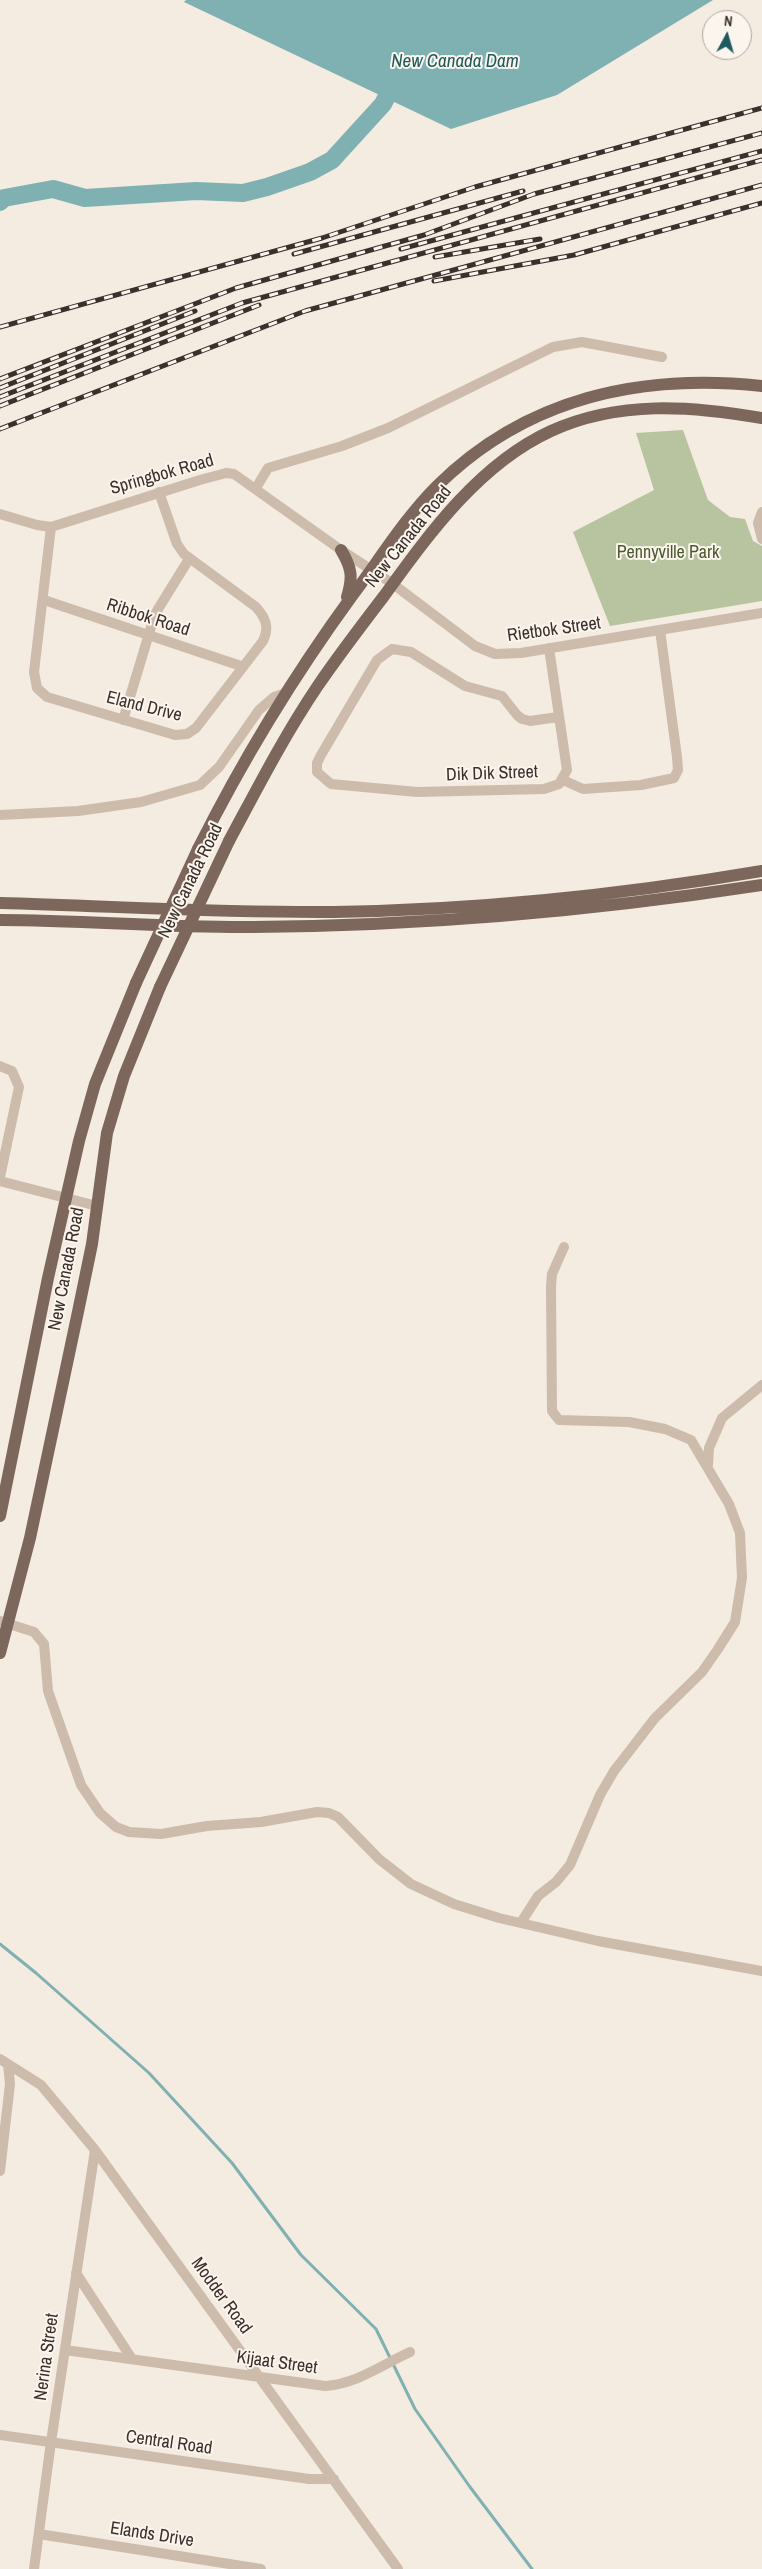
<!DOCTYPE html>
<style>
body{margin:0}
#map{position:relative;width:762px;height:2569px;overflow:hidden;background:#f4ebe1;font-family:"Archivo Narrow",sans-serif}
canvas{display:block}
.north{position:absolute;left:702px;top:10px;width:50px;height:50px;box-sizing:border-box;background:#fbf5ee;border:1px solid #aea6a0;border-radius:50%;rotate:6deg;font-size:14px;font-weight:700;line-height:20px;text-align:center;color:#3b302b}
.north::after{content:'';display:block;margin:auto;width:18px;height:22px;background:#1f5a5e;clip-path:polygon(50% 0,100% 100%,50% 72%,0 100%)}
</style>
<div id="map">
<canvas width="762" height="2569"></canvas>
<div class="north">N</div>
</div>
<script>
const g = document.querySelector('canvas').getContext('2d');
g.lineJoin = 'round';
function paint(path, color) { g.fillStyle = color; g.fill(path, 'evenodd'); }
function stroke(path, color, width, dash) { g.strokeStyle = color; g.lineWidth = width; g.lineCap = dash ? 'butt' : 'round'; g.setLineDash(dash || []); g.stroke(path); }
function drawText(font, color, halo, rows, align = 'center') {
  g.font = font + ' "Archivo Narrow",sans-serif'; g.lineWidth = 4; g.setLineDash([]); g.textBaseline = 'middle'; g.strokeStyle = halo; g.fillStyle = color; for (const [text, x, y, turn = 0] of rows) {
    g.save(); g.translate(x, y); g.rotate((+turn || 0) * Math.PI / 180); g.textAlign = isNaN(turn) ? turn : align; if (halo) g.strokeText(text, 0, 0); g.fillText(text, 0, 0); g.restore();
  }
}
paint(new Path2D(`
 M683,430L708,500L730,517L745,519L753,541L762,546V601L610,626L573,532L654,490L636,433Z`), '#b8c4a0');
paint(new Path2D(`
 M186,0H713L557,95L451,129L184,2Z`), '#7fb0b2');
stroke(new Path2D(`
 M0,1944L36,1973L149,2073L232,2163L301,2255L376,2329L415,2409L470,2487L532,2569`), '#7fb0b2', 3);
stroke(new Path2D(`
 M0,202L4,198L53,189L85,198L196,191L243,193L267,187L310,172L332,160L383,104L396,78`), '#7fb0b2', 18);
stroke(new Path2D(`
 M256,488L268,468L342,446L388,428L553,347L582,342L662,357
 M762,512L758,523L762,539
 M0,514L37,525L51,527L200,480L226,473L234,474L341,550L393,584L475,646L495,654L521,653L762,613
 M51,527L34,672L37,688L47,697L175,735L187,734L196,728L263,641C270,627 265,617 256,607L184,554L177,544L159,492
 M44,600L241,666
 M549,648L567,770L559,784L544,789L417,792L331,784L317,772V763L321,755L377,660L392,649L411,652L465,686L502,696L517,715L522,719L530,721L558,717
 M123,720L155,614L189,559
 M563,780L583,789L641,785L674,778L678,770L677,757L660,630
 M0,815L78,811L141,802L200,785L219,767L259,710L274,697L286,693
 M0,1066L12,1071L19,1087L0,1177
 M0,1181L97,1206
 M708,1465L709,1448L722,1418L762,1385
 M0,1621L34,1632L44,1644L48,1691L81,1785L100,1813L116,1827L129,1832L161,1834L207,1826L261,1822L317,1812L329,1813L338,1817L379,1859L411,1884L454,1904L499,1918L598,1941L762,1971
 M522,1921L538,1896L556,1882L570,1865L600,1795L614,1771L655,1718L702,1672L718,1649L735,1622L742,1578L740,1533L729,1504L691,1440L665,1429L629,1422L559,1420L552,1411L551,1287L552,1274L564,1247
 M0,2059L41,2085L95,2150L398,2569
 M0,2171L10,2084L8,2064
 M76,2273L132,2359
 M65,2350L325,2386C356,2384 382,2365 410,2352
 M0,2435L309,2479H334
 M39,2534L261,2569
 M34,2569L51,2442L95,2150`), '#cdbbac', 10);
stroke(new Path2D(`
 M341,550C352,568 353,577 347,597
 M229,841C257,789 284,736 317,687C338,656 361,626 384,596C429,534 479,464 551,431C619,400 691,406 762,418
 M198,849C243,759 293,677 352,596C380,559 404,519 437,486C526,398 641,373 762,386
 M0,903C111,906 223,913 334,912C477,910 621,895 762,871
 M0,920C84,920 169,928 253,927C424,926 593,911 762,885
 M0,1516L48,1278L79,1141L95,1084L136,983
 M0,1653L30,1538L79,1307L92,1244L107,1133L124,1076L160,987`), '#7d675c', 12);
const rail = new Path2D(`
 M401,249L762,151
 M294,254L523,191
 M435,257L540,239
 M434,281L574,255L762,203
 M0,327L322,238L475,187L762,108
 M0,379L236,288L424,235L534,194L762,133
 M0,388L195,311
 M0,397L242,303L762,160
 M0,406L259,305
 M0,429L305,311L762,185`);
stroke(rail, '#3b302b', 5);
stroke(rail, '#fbf5ee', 3, [9]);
stroke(new Path2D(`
 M136,983L198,849
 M160,987L229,841`), '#7d675c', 12);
drawText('18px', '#3b302b', '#fbf5ee', [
 ["Springbok Road",162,475,-16],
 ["New Canada Road",409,537,-51],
 ["Ribbok Road",148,618,18],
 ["Rietbok Street",554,630,-8],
 ["Eland Drive",144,707,14],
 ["Dik Dik Street",492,774,-2],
 ["New Canada Road",191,881,-64],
 ["New Canada Road",67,1269,-79],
 ["Modder Road",221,2296,54],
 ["Nerina Street",47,2357,-82],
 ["Kijaat Street",277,2363,8],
 ["Central Road",169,2443,8],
 ["Elands Drive",152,2535,9]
]);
drawText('18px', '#4a5a2e', '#fbf5ee', [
 ["Pennyville Park",668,553]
]);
drawText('italic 19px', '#1f5a5e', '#fbf5ee', [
 ["New Canada Dam",455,62]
]);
</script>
